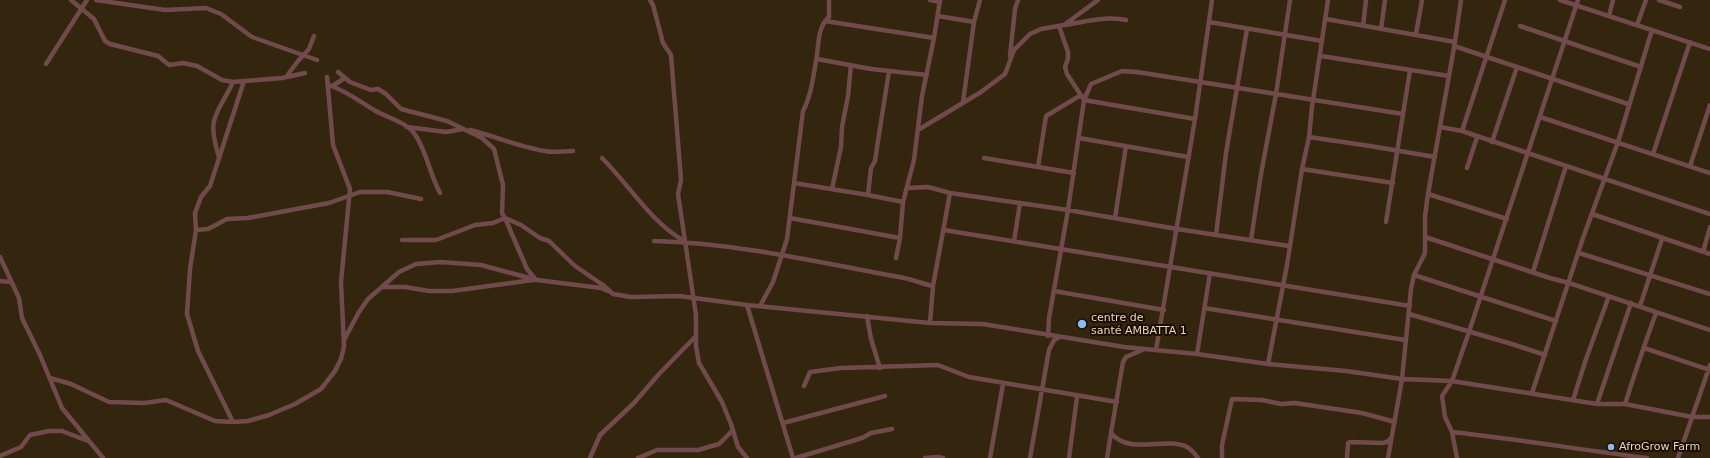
<!DOCTYPE html>
<meta charset="utf-8">
<style>
body{margin:0}
canvas{display:block;background:#33250e}
</style>
<canvas width="1710" height="458"></canvas>
<script>
const g = document.querySelector('canvas').getContext('2d');
g.lineJoin = 'round';
function stroke(path, color, width, dash) { g.strokeStyle = color; g.lineWidth = width; g.lineCap = dash ? 'butt' : 'round'; g.setLineDash(dash || []); g.stroke(path); }
function drawText(font, color, halo, rows, align = 'center') {
  g.font = font + ' "DejaVu Sans",sans-serif'; g.lineWidth = 4; g.setLineDash([]); g.textBaseline = 'middle'; g.strokeStyle = halo; g.fillStyle = color; for (const [text, x, y, turn = 0] of rows) {
    g.save(); g.translate(x, y); g.rotate((+turn || 0) * Math.PI / 180); g.textAlign = isNaN(turn) ? turn : align; if (halo) g.strokeText(text, 0, 0); g.fillText(text, 0, 0); g.restore();
  }
}
stroke(new Path2D(`
 M71,0L94,19L105,41L110,44L158,56L169,65L183,63L197,66L222,80L233,82L282,78L305,73
 M96,0L165,10L206,8L221,14L252,37L317,60
 M650,0L653,5L663,43L671,55L681,180L678,194L696,315V346L699,363L722,402L731,424L738,447L747,458
 M930,0L940,2
 M1560,0L1710,49
 M1659,0L1680,7
 M938,16L974,22
 M1609,16L1613,0
 M1326,19L1455,42
 M825,21L934,38
 M1209,22L1322,41
 M1066,25C1086,21 1106,16 1126,20
 M1637,25L1646,0
 M1059,26L1068,52V59L1065,67L1067,74L1084,100L1195,119
 M1363,26L1366,0
 M1520,26L1641,67
 M1381,29L1385,0
 M1416,34L1422,0
 M1454,46L1628,104
 M1010,56L1015,9L1018,0
 M1321,56L1449,76
 M817,59L871,69L927,75
 M46,64L87,0
 M338,72L350,82L371,90L378,89L386,94L401,109L447,121L482,138L494,149L503,185L502,213L505,218L521,225L540,238L549,241L575,266L603,285L613,294L631,297L679,296L747,305L930,323L983,324L1124,347L1197,354L1268,364L1346,371L1402,379L1452,381L1597,404H1625L1692,417H1710
 M286,77L298,61L309,49L314,36
 M329,85C346,91 359,101 374,110C387,118 408,122 416,136C427,153 430,175 440,193
 M332,86L345,78
 M963,102L974,22L980,0
 M1540,117L1710,173
 M407,127L446,132L463,129
 M1440,127L1462,131L1710,214
 M470,130C495,136 519,147 545,151C553,153 564,151 573,151
 M918,130L981,92L1005,74L1014,50L1030,34L1041,29L1064,25L1098,0
 M1462,131L1505,0
 M1309,137L1370,146L1435,157
 M1079,138L1188,157
 M1492,142L1517,67
 M1653,154L1690,42
 M219,157C206,116 217,116 233,82
 M602,158C630,186 650,221 684,241
 M984,158L1074,173
 M1690,166L1710,105
 M1038,167L1046,116L1081,95
 M1467,168L1477,137
 M1302,169L1393,183
 M794,183L868,195L871,168L875,161L878,141L889,71
 M907,188L928,187L950,193L1068,210L1177,229L1289,246
 M832,189L841,147L842,127L848,96L851,65
 M1428,194L1507,219
 M868,195L903,202
 M1592,214L1710,254
 M790,218L900,238
 M1115,218L1126,146
 M1386,222L1410,70
 M196,230L208,229L227,219L248,218L329,203L360,192H387L421,199
 M944,230L1410,306
 M1216,235L1226,153L1247,29
 M1425,237L1550,278L1569,283L1710,330
 M402,240H436L475,225L493,223L505,218L527,269L536,280
 M1251,240L1261,174L1276,94L1290,0
 M654,241C738,243 821,263 904,278C914,280 923,284 933,286
 M1014,241L1020,203
 M1703,252L1710,227
 M1579,253L1710,294
 M0,257L19,298L22,318L40,355L62,408L103,458
 M896,258L900,238L903,202L914,160L922,96L934,38L940,0
 M1533,272L1566,166
 M1414,275L1556,321
 M0,281L11,282
 M382,287H405L429,291H452L533,280
 M1054,291L1164,310
 M747,305L793,458
 M760,306L773,282L787,239L803,111C811,96 813,78 816,61C819,46 817,27 829,17V0
 M1640,306L1662,239
 M1204,308L1405,340
 M1409,314L1512,344L1545,355
 M867,316L871,339L880,368
 M930,323L933,286L950,193
 M1048,336L1049,318L1068,210L1084,100L1091,84L1122,71L1137,72L1403,114
 M344,340L359,312L368,299L399,272L416,264L441,262L481,265L537,280L601,288L608,291
 M1644,348L1710,370
 M1142,350L1126,357L1123,362L1111,433C1130,456 1165,436 1187,447C1191,449 1195,454 1198,458
 M1156,350L1195,119L1212,0
 M1197,354L1210,273
 M1268,364L1287,265L1302,169L1309,137L1312,107L1328,0
 M50,378L71,384L109,402L144,403L166,400L215,421L233,422L248,421L269,415L295,404L321,389L335,371L341,359L344,346L341,282L350,189L333,145L327,77
 M804,386L810,372L841,368L938,365L969,377L1117,402
 M1532,393L1583,238L1618,142L1652,30
 M1573,400L1586,359L1609,296
 M1597,404L1631,303
 M1625,404C1635,373 1645,343 1656,313
 M233,422L198,351L187,314L190,269L196,230L195,213L201,197L210,186L244,81
 M783,423L885,396
 M1452,432C1517,439 1582,450 1647,458
 M0,456L21,447L30,435L49,431H62L88,441
 M590,458L600,435L634,403L659,374L696,336
 M638,458L657,450H698L719,444L733,430
 M796,458L862,438L871,433L892,429
 M925,458L938,457L943,458
 M990,458L1003,384
 M1030,458L1049,350L1054,340L1058,338
 M1069,458L1077,397
 M1107,458L1111,433
 M1222,458V445L1232,399L1262,400L1281,404L1295,403L1362,413L1395,422
 M1347,458L1348,443L1350,442L1383,443L1389,441L1391,438
 M1388,458L1402,379L1411,289L1414,275L1425,253V216L1428,194L1455,42L1461,0
 M1457,458L1452,432L1445,417L1442,396L1452,381L1469,332L1578,0
 M1678,458L1710,365`), '#714a4b', 4.5);
for (const [x, y, r, color] of [
 [1082,324,5,"#8cb9fc"],
 [1611,447,4,"#8cb9fc"]
]) { const dot = new Path2D(); dot.arc(x, y, r, 0, 2 * Math.PI); g.fillStyle = color; g.fill(dot); stroke(dot, '#1a0d00', 1.5); }
drawText('11px', '#edd6b4', '#1a0d00', [
 ["centre de",1091,318],
 ["santé AMBATTA 1",1091,331],
 ["AfroGrow Farm",1619,447]
], 'left');
</script>
